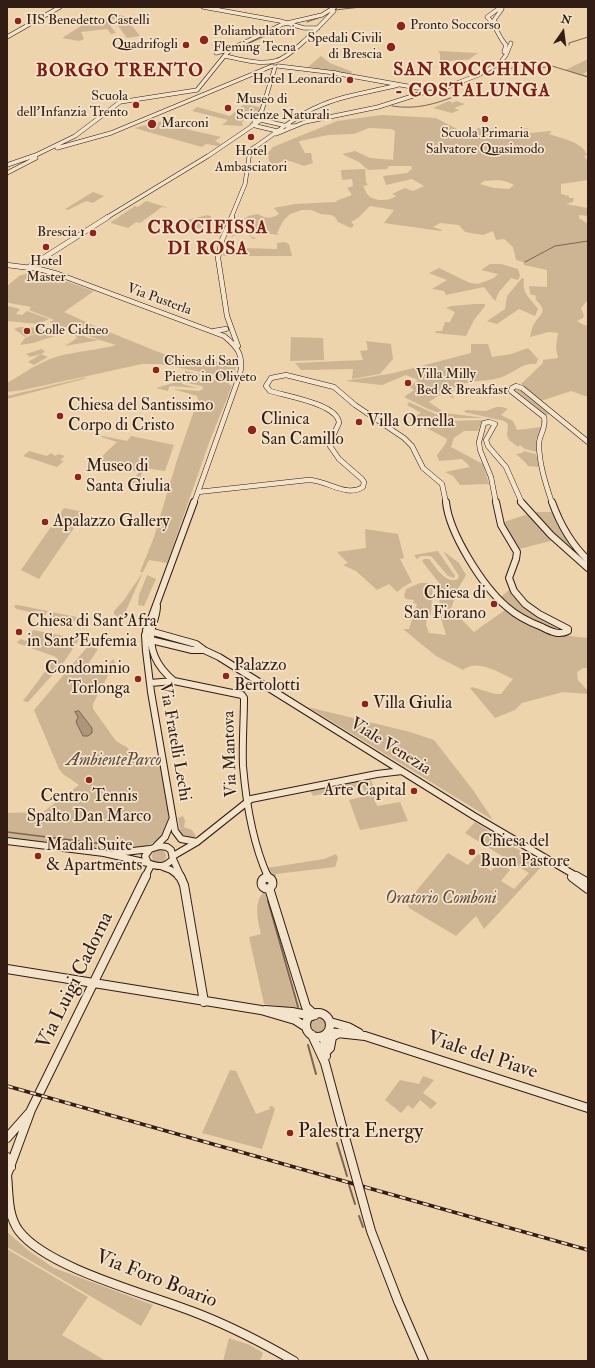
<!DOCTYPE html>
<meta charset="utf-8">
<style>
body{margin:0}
#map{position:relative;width:595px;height:1368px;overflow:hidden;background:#edd4ad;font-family:"IM FELL Double Pica",serif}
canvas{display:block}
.frame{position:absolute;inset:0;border:8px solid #321c14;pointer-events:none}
.north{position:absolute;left:543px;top:12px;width:40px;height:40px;-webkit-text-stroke:3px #f3e3ca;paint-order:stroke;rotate:14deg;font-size:11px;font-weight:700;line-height:16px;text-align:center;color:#321c14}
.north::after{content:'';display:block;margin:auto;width:14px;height:18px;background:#321c14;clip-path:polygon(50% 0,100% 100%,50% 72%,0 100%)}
</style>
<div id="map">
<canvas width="595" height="1368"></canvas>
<div class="frame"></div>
<div class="north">N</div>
</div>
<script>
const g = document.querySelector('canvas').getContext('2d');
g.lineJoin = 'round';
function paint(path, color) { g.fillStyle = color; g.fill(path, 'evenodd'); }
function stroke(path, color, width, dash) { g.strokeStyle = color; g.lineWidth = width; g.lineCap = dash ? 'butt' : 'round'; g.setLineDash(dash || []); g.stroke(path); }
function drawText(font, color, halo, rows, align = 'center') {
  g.font = font + ' "IM FELL Double Pica",serif'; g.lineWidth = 3.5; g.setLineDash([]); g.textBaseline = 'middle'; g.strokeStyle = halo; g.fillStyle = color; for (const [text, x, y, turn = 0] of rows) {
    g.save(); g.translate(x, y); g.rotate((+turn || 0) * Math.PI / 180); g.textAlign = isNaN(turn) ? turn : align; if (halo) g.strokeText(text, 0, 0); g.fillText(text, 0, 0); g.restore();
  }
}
paint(new Path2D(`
 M113,14L130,17L106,20L116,33L111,34L107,29L81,32L84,39L80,41L62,38L81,26L54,21L61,17L66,18L98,22Z
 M129,22L140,36L127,38L116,23Z
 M439,51L478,53L468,60C458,59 450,62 440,61V53L438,52Z
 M321,56L330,63L353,72L349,74L308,67Z
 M588,59V71L583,74L586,75L588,74V78L558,68L565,70Z
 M449,101L453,103L456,101L465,104L454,108L459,110L452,113L433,108Z
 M244,104L259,107L260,109L255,118L245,119L242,122L243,126L222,125L228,120L192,111L197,107L230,116Z
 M382,115L436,118L457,129L469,132L481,127L502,130L501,132L507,134L520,133L519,130L527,128L530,133L550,131H552L549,134C560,138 583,142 587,155L584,156L588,162V180L561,184V194L569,196V198H574L573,202L566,204L588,208V216L579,215V218L588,224V301L586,302L581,308L584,316L583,318L577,321L582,324L588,326V397L571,391L541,401L521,384L543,363V360L558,358L556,347L558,333L549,332L530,337C531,333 532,327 534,324C541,312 549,313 535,299L536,298L535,295H532L530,293L529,286L547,287V270L524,265L523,262L516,260L513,247L504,239L496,240L493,231L483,235L465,232L459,225L440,223L433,227L442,230L441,231L384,223L394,210L370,206L358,218L351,222L354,225L351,228L338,222L335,217L331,215L321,214L311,210H302L290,214L283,221L277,233L279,235L252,231L251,237H255V239L251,238L247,230L241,228L237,230V233L231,238L237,225L248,216L258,214C266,219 271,219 279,214L274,208L295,204L336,202H337L336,201L352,195L347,188L353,186L352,179L342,180L341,170L365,169L366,182L368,185L363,186C365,189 366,193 368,195C373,201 389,202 396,196L392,194L405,188L413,191L424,186L412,179L386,185L383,176L407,173L412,169L411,166H389L387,169L368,170L359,162L342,154L355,151L370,158L393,160L395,131L391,129L369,128L354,134L328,135L300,141L299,142L305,153H311L313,163L304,166C291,161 287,158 273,165L269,163L268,153L273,147L337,121ZM499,180L508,182L514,185L509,189L494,188L480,184L484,181Z
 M163,121L168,125L221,137L215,141L221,144L218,146L206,144L202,147L134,128Z
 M93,192L104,196L93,203L86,201L68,210L65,209Z
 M146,201L169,208L162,207L140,223L136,222L128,228L111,223V222L135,206L138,207Z
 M208,215L212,217L210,218L216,219L214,223L205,222L201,229L179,222Z
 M284,242L289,244L292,256H223V252H245V248L277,249V243Z
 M490,264H501L518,269L520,276L518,280L511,278L499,292L495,301L484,287L446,295L444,291L432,289L447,280L429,273L439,268L470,283L478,284L494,278L498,274L481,270Z
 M29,273L54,277L94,291L64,312L99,328L166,355L186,359L205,360L237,365L229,384L232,386L210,440L167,563L149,560L143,572H140L154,537L177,460L198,399L197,396L173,389L199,391L203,389L202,386L187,383L186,381L189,379L220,380L221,377L212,374L160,364H142L23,390L7,392V383C21,375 35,365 50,359C71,351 96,351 116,345L91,337L83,331L79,330L84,328L82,325H71L64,328L49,322L54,320L29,310L31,307L9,303L7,301V286L19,276Z
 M522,278L524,279C522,295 530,297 538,309L535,316L519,309L497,324L487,321L505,309L507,296Z
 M475,304H485V306L474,320L466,336L435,333L436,331H442L445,322H450L455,312L446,308L451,306Z
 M8,306L20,309L16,314L22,315L27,311L49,319L39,324L7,321V307Z
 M20,327L38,328L43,330L25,337L14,329Z
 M42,331L58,335L33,343L20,345L25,338Z
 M80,334L88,338L99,340L65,346L77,338L75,335Z
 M291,337L323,338L324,360L290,361Z
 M366,341L391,344L393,359L380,374L352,379L353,369L301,370L295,363L363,360L360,351L368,350Z
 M471,344H488L492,357L511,354L528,348L538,359L536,364C523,362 514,373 502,377C485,383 471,378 454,388L452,393L454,399L448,395L441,394L429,402L445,413L485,418H453L428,409L404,397L414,390L409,387L418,380L406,375L382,385L345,381L394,373L471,353Z
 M42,349L45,352L41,354L48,357L34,365L28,362L41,354L30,357L26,354Z
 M185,371L213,377H187L181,381L182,384L198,388L171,386L169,387L168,391L156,388L173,383Z
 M87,377L84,379L7,399V396Z
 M515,389L520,390L548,410L546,411L549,414L545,415L515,390Z
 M409,402L451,421L484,420L481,423L478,431H464L454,438L451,447L483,464L489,484L460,485L453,476L445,472L470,467L462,459L439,461L437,455L446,443L447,439L410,419L421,413L407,405Z
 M496,407H502L508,409L501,415L513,421L517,430L541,427L536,440L537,452L525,449L520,445L518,447L509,440L507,435L508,424L504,421L464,412L466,410L486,411Z
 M89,433L127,441L131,436L174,445L165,471L144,468L138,484L131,483L139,472L121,467L119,470L95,463L117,442Z
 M29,451L47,456L51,453L55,456L58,454L65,456L60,460L64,461L57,467L23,456Z
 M524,451L536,454L539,467L528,466L525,462L516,454L522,453Z
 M64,508L85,512L39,579L21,570Z
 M532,512H553L570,546L567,548Z
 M528,514L551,541L519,549L507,532L504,522Z
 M365,529L398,534L404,558L400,559L412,582L403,587L397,592L389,584L377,590L356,571L343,565L348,563L337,552L366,548Z
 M438,551L455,576L454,578L448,576L431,556H421L417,559L414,555Z
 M443,551L459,563L466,575L458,589L451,609L474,632L505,610C530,629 557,635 588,638V668H583L577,672L578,680L588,691V694L563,692L522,703L515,710L495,718L470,688L472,687L495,694H501L513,679C499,673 478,658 463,670L436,656L403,629H409L417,604L413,603L414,600L406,599L404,596L406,589L420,583H433L431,614L427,615L426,625L429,633L446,635L440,615L439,583L422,561L424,559H429C436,567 446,585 458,579L459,576Z
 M143,572L125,613L127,614L126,616L121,619L114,614V611L124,600Z
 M147,575L156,579L144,606L138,605L139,595Z
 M510,589L513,594L562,628V630L558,631L527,618L500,598Z
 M16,605H18L48,611L45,615L16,609L14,606Z
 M51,612L82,618L84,621L80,622L48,616Z
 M33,630L79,639L64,662L28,702L23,701L56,657L17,643L20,639L27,641Z
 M88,646L98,649L87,666L105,668L113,659L115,662L93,704V709L116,741L128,748L132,757L151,766L157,761L162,762C165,783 173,807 166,828C162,840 149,846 137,848C118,852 96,848 77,846C53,843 30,841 7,838V813L43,812L79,785L63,774L59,769L34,710Z
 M308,707L410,732L434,740L473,790L493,820Z
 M370,779L376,790L372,791L377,806L400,802L408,821L360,830L349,800L366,796L362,786L313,796L310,790Z
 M183,816L185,821L184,827L192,830L196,836L193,838L181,837L178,818Z
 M475,822L543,865L484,929L476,916L456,936L409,908L407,902L448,853L468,865L480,852L491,858L484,866L491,871L499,863L510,870L501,881L514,889L529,873L465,833Z
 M152 856a7 7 0 1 1 14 0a7 7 0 1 1-14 0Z
 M336,854L338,858L335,867L276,874V877H272L267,868L324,859Z
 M264,892L269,893L271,901L267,902L297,1009L264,1004L249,937L261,934C258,921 253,902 264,892Z
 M310 1026a8 8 0 1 1 16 0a8 8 0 1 1-16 0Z
 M230,1070L236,1071L256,1114L270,1109L269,1107L272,1106L275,1109L262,1149L202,1133Z
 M423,1076L434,1080L423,1093L437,1103L431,1109L420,1100L413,1109L408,1105L401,1113L385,1100L400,1080L419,1084Z
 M7,1232L29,1251L54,1268L153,1305L141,1326L7,1247Z
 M7,1249L88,1297L62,1335L106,1361H7Z
 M229,1338L250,1345L263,1353L260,1361H223Z`), '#cdb593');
const water = new Path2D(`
 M79,711L92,728V733L88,736H83L76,722L78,717L75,712Z`);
paint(water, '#ad9579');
stroke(water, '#7c6551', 1);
stroke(new Path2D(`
 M335,10L361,7
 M307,22L321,17
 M245,45L278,30
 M569,45V43L588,37
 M522,66L535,68
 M539,68L552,66L588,77
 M502,74L515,66
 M392,106C416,110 436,104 458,95
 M96,117L99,115
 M525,262L555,246L588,241`), '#7c6551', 1);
stroke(new Path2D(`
 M7,832L127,847`), '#7c6551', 1.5);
stroke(new Path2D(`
 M268,901L298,1007
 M308,1045L316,1074
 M337,1143L347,1176
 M349,1185L355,1204
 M359,1216L363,1227`), '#7c6551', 2);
const secondaryFar3 = new Path2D(`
 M203,7L280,21L304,28H318
 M501,7L487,17C496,24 498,37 506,45L504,52
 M497,25L494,20L502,9
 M7,37L60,7
 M216,53L230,49
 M225,56C240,59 259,65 275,61C292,57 321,24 334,11
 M278,66L336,73
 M334,73L418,88H438
 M254,122L262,110L275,67
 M252,125L277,131
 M276,134L305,122L378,107L422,93L434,92L478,75L500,63L506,55L511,43
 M57,148L111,133L272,66
 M7,165L36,155L75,136L120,102L197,90L226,54L233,48L283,24L322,15L335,7
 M7,173L36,158
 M106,218L208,156L261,120L287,126H295
 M231,218L245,184L249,157L252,149C274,135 293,117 317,107C343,95 371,92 398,85`);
const secondaryFar2 = new Path2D(`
 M232,217L222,240L218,258L227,316L238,346
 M7,265L39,269L58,274L224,336C238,347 244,356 240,374L194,503
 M29,267L108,217
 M214,331L226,329
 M198,492L308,480C328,480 346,498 363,487L364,482L362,479L339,459L330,446L332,438L339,423C338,404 286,396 270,391L266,386L271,378L286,375L334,387L355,405L404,438L412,446L423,468L442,484L446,503
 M496,503L491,477L480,450L479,442L484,423L489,422L495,424L486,440L488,446L506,467L522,503
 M552,503C546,485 539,464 539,444C539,435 547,427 544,417L511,391L512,388L516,386L522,388L588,442`);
const secondaryFar1 = new Path2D(`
 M194,502L145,635L146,651L151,692L175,831L181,839L197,842
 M446,502C449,533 483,587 507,607C517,616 529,622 542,627C550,631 559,636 568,631V629L539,614L525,604L514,591L509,578L516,559L517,552L501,525L496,502
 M521,502L551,535L588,568
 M552,502C560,524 571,544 588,560
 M157,606C157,614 154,620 152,628C148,650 157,667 174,681
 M146,630L196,644L204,650L219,657L474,816L578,877
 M147,639L192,650H204
 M150,683L174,681L242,695L244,698C244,720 242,744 243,766C246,802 253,844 268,877
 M7,841L104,853L148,863
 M156,846L165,837L172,820
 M160,846L167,847L171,850L173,859C165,867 159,868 148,863L145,856L150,849Z
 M116,853L150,849
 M173,856L197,842L251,799L377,774L402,771
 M173,859L181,877
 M163,867L171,870L180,877
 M145,877L151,865`);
const secondary = new Path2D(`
 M179,876L181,878
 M180,876L184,885L204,1002
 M267,876L268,878
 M576,876L588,883
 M572,877L588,889
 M261.5 883a5.5 5.5 0 1 1 11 0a5.5 5.5 0 1 1-11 0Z
 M269,888L306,1007L315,1015
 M7,969L261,1010L295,1020L306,1027
 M265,1010L292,1012L312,1016
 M306 1025a12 12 0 1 1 24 0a12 12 0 1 1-24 0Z
 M330,1022L348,1027L359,1033
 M328,1032L365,1036L588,1108
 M312,1035L325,1063L340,1119
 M325,1035L324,1040L326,1056
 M326,1052L330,1048L332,1037L339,1033
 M7,1138L29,1113
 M7,1157L11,1167
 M7,1175C9,1193 7,1215 19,1231C48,1269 152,1295 199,1314C232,1327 263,1343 294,1361
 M7,1175L31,1110L146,876
 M398,1301L424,1361`);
stroke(secondaryFar3, '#321c14', 4.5);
stroke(secondaryFar2, '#321c14', 5.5);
stroke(secondaryFar1, '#321c14', 8);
stroke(secondary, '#321c14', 10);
stroke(secondaryFar3, '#f3e3ca', 3.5);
stroke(secondaryFar2, '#f3e3ca', 4.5);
stroke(secondaryFar1, '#f3e3ca', 6);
stroke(secondary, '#f3e3ca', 8);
const rail = new Path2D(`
 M7,1086L588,1250`);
stroke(rail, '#321c14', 3.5);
stroke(rail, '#f3e3ca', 2, [6]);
const secondaryBridge = new Path2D(`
 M340,1119L371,1231L398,1301`);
stroke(secondaryBridge, '#321c14', 10, []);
stroke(secondaryBridge, '#f3e3ca', 8);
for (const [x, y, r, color] of [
 [18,21,4,"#8f2418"],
 [401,26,5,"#8f2418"],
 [204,40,5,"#8f2418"],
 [186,45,4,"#8f2418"],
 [391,47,5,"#8f2418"],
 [350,80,4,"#8f2418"],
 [136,105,4,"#8f2418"],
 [228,108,4,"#8f2418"],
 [485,119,4,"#8f2418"],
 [152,124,5,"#8f2418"],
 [251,137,4,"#8f2418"],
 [93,233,4,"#8f2418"],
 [46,247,4,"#8f2418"],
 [27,331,4,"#8f2418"],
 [156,370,4,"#8f2418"],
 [408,383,4,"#8f2418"],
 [60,416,4,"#8f2418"],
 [359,422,4,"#8f2418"],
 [252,430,5,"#8f2418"],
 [78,477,4,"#8f2418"],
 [45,522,4,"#8f2418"],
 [494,604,4,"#8f2418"],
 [19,632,4,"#8f2418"],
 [226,676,4,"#8f2418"],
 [138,679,4,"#8f2418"],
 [365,704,4,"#8f2418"],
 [89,780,4,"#8f2418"],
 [414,791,4,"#8f2418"],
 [472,852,4,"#8f2418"],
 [38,856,4,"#8f2418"],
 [290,1133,4,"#8f2418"]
]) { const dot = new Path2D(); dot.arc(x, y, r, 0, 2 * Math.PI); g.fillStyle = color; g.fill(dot); stroke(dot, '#f3e3ca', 1.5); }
drawText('14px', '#321c14', '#f3e3ca', [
 ["IIS Benedetto Castelli",26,21],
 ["Pronto Soccorso",410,26],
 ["Poliambulatori",213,32],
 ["Fleming Tecna",213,48],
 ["Spedali Civili",382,39,"right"],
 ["di Brescia",382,55,"right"],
 ["Quadrifogli",178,45,"right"],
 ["Hotel Leonardo",342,80,"right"],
 ["Scuola",128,97,"right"],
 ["dell'Infanzia Trento",128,113,"right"],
 ["Museo di",236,100],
 ["Scienze Naturali",236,116],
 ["Marconi",161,124],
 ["Scuola Primaria",485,134,"center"],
 ["Salvatore Quasimodo",485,150,"center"],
 ["Hotel",251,152,"center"],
 ["Ambasciatori",251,168,"center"],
 ["Brescia 1",85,233,"right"],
 ["Hotel",46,262,"center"],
 ["Master",46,278,"center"],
 ["Colle Cidneo",35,331],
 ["Chiesa di San",164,362],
 ["Pietro in Oliveto",164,378],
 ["Villa Milly",416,375],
 ["Bed & Breakfast",416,391]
], 'left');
drawText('14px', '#321c14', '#f3e3ca', [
 ["Via Pusterla",159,300,20]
]);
drawText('17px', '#321c14', '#f3e3ca', [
 ["Chiesa del Santissimo",68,406],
 ["Corpo di Cristo",68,426],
 ["Clinica",261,420],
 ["San Camillo",261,440],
 ["Villa Ornella",367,422],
 ["Museo di",86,467],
 ["Santa Giulia",86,487],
 ["Apalazzo Gallery",53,522],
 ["Chiesa di",486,594,"right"],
 ["San Fiorano",486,614,"right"],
 ["Chiesa di Sant'Afra",27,622],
 ["in Sant'Eufemia",27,642],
 ["Palazzo",234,666],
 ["Bertolotti",234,686],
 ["Condominio",130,669,"right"],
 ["Torlonga",130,689,"right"],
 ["Villa Giulia",373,704],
 ["Arte Capital",406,791,"right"],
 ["Centro Tennis",89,797,"center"],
 ["Spalto Dan Marco",89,817,"center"],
 ["Chiesa del",480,842],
 ["Buon Pastore",480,862],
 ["Madalì Suite",46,846],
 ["& Apartments",46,866]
], 'left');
drawText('17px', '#321c14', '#f3e3ca', [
 ["Via Fratelli Lechi",174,742,80],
 ["Viale Venezia",390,747,32],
 ["Via Mantova",231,754,-92]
]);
drawText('italic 17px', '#604a3a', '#f3e3ca', [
 ["AmbienteParco",114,761],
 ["Oratorio Comboni",441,899]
]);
g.letterSpacing = '1px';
drawText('bold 18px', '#7a1f14', '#f3e3ca', [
 ["SAN ROCCHINO",473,71],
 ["- COSTALUNGA",473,92],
 ["BORGO TRENTO",120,72],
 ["CROCIFISSA",208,229],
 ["DI ROSA",208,250]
]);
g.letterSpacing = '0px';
drawText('20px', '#321c14', '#f3e3ca', [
 ["Via Luigi Cadorna",76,981,-64],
 ["Viale del Piave",482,1056,18],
 ["Via Foro Boario",156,1280,21]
]);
drawText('20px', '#321c14', '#f3e3ca', [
 ["Palestra Energy",298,1133]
], 'left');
</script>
